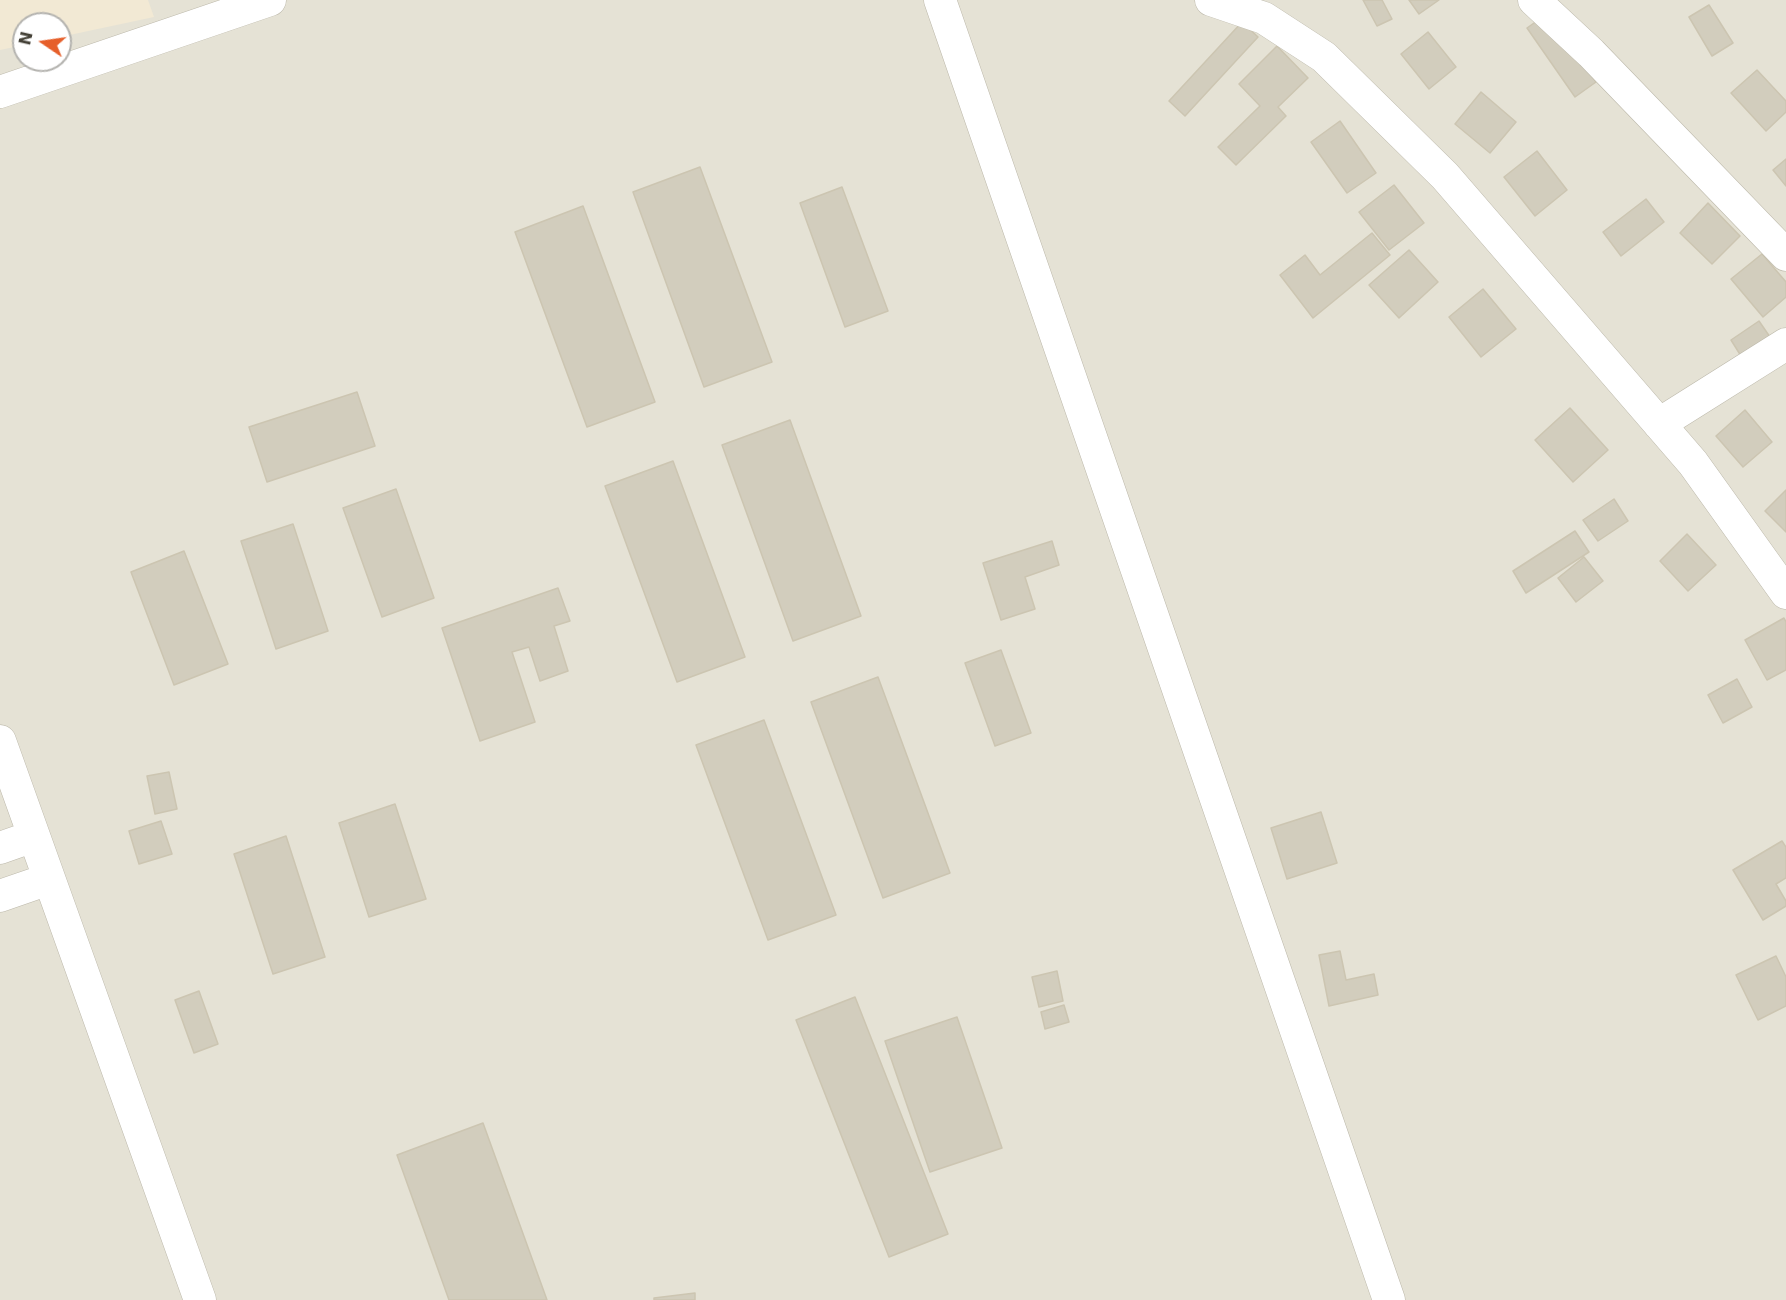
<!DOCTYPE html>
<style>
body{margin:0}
#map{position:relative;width:1786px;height:1300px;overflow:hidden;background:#f2f0e7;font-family:"DejaVu Sans",sans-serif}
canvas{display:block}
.north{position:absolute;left:12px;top:12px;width:60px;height:60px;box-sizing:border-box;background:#fff;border:2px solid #b4b3af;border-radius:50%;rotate:283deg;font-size:16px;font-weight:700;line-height:24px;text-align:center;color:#444137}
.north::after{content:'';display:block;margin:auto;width:21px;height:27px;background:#e65f2a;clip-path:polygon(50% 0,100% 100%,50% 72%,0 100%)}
</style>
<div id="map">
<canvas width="1786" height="1300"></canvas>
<div class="north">N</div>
</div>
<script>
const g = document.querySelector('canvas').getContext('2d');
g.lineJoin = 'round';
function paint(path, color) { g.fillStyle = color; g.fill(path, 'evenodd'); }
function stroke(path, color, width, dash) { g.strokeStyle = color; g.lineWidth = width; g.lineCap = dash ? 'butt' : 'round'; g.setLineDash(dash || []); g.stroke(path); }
paint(new Path2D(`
 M0,0H1786V1300H0ZM24,24H60V60H24Z`), '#e5e2d5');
paint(new Path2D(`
 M0,0H148L154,17L60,37V24H24V45L0,50Z`), '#f2e9d4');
const building = new Path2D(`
 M1363,0H1382L1392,19L1377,26Z
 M1409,0H1439L1419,14Z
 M1709,5L1733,43L1712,56L1689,17Z
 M1548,13L1596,82L1575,97L1527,28Z
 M1242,22L1258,37L1185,116L1169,101Z
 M1428,32L1456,67L1429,89L1401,54Z
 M1277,46L1308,78L1278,107L1286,116L1236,165L1218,147L1260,106L1239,84Z
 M1757,70L1786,101V112L1766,131L1731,93Z
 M1481,92L1516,122L1490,153L1455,124Z
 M1340,121L1376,173L1347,193L1311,142Z
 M1537,151L1567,190L1535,216L1504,177Z
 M1786,159V186L1773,170Z
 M700,167L772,362L704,387L633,192Z
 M1394,185L1424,223L1389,250L1359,212Z
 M842,187L888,311L845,327L800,203Z
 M1646,199L1664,222L1621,256L1603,232Z
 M1708,203L1740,236L1712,264L1680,233Z
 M583,206L655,402L587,427L515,232Z
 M1372,233L1390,255L1313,318L1280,275L1305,255L1320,275Z
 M1409,250L1438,282L1399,318L1369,285Z
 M1762,254L1786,282V297L1763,317L1731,279Z
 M1483,289L1516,329L1481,357L1449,317Z
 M1759,321L1770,337L1741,356L1731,340Z
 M357,392L375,446L267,482L249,427Z
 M1570,408L1608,450L1573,482L1535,440Z
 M1745,410L1772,442L1743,467L1716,436Z
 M790,420L861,616L793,641L722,445Z
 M673,461L745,657L677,682L605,486Z
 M396,489L434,598L382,617L343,508Z
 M1786,490V532L1765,511Z
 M1614,499L1628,521L1598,541L1583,520Z
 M293,524L328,631L276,649L241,541Z
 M1575,531L1589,552L1526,593L1513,571Z
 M1687,534L1716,565L1688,591L1660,561Z
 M1052,541L1059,565L1025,577L1035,609L1001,620L983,563Z
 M184,551L228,664L174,685L131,572Z
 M1584,557L1603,581L1576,602L1558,578Z
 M558,588L570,621L554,626L568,671L540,681L529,647L512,652L535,722L480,741L442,628Z
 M1784,618L1786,622V670L1767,680L1745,640Z
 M1001,650L1031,733L995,746L965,663Z
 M878,677L950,873L883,898L811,702Z
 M1737,679L1752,707L1723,723L1708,695Z
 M764,720L836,915L768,940L696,745Z
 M169,772L177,809L155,814L147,776Z
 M395,804L426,899L369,917L339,823Z
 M1321,812L1337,863L1287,879L1271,828Z
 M161,821L172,854L139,864L129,831Z
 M286,836L325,957L273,974L234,854Z
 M1782,841L1786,847V878L1776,884L1786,901V906L1763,920L1733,870Z
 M1340,951L1346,980L1374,974L1378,995L1329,1006L1319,955Z
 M1776,956L1786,977V1006L1758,1020L1736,975Z
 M1057,971L1063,1001L1039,1007L1032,977Z
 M199,991L218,1044L194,1053L175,1000Z
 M855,997L948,1234L889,1257L796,1020Z
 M1064,1005L1069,1022L1045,1029L1041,1012Z
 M957,1017L1002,1148L930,1172L885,1041Z
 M483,1123L547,1300H449L397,1155Z
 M695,1293V1300H654V1298Z`);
paint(building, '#d2cdbd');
stroke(building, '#ccc5b1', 1.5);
const street = new Path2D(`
 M940,0L1389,1300
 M1211,0L1264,18L1324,57L1445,176L1693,463L1786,593
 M1534,0L1591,53L1786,255
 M0,92L270,0
 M1659,424L1786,344
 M0,741L200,1300
 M0,848L34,836
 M0,896L49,879`);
stroke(street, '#bcb8aa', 33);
stroke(street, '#fff', 32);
</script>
